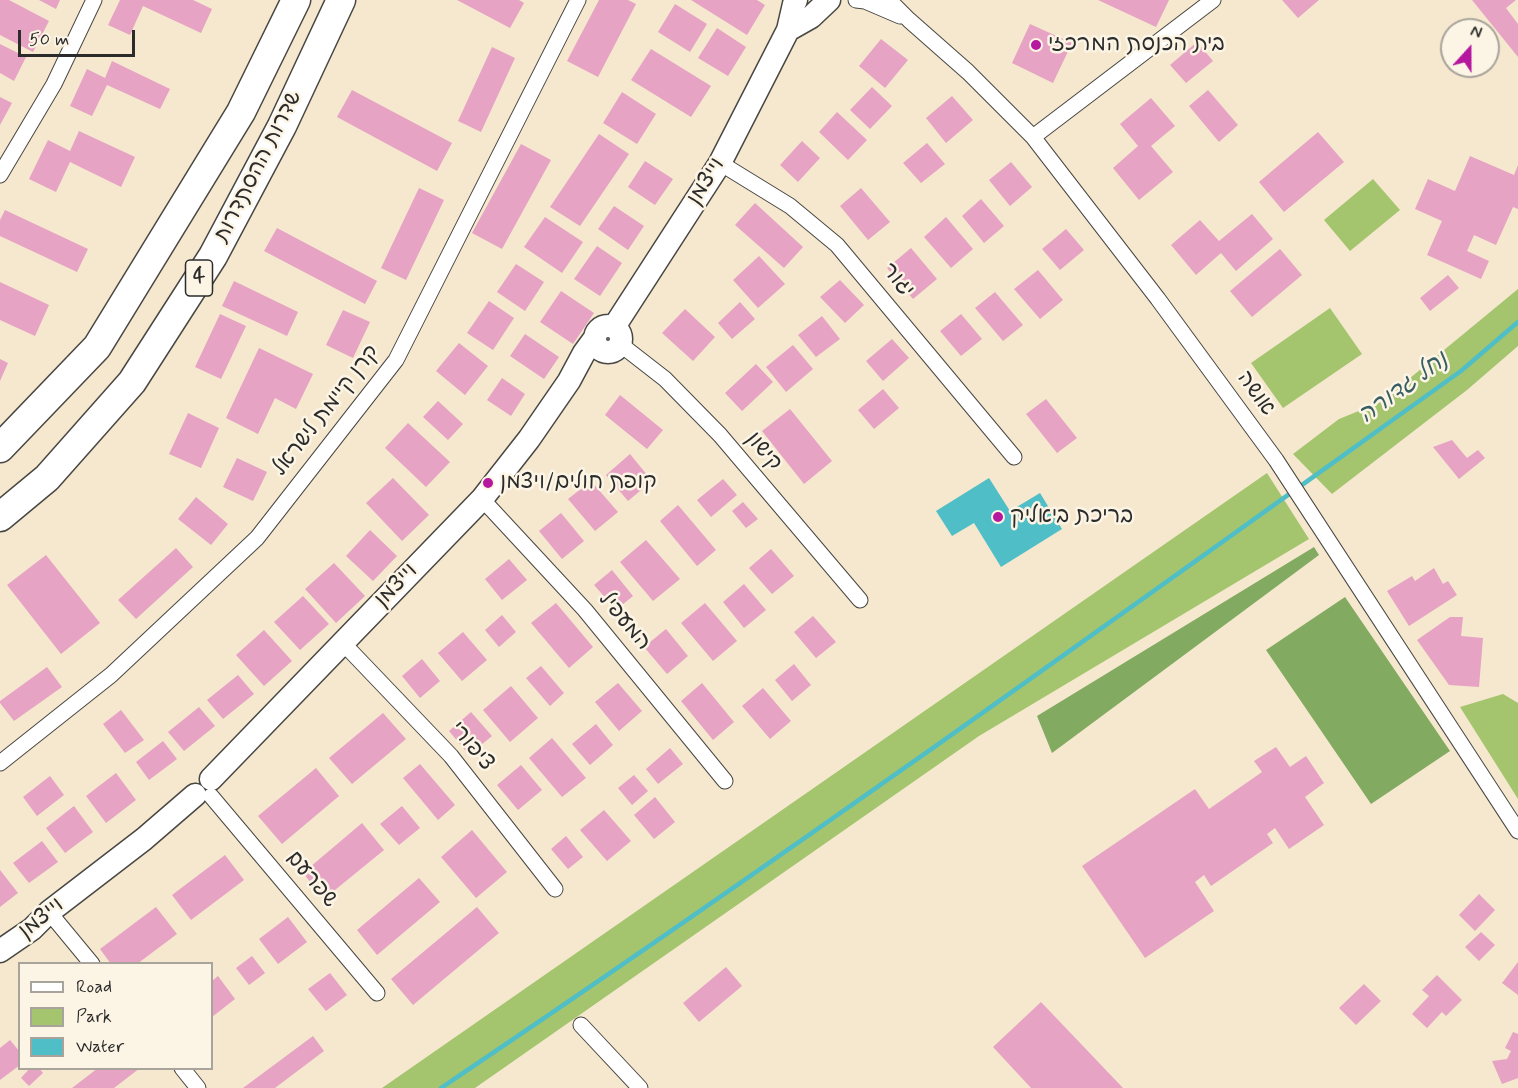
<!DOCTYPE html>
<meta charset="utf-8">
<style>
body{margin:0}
#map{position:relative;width:1518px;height:1088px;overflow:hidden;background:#f5e8ce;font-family:Mynerve,sans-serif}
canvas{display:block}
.legend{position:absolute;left:18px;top:962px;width:195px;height:108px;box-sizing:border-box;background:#fcf5e5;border:2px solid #a8a49b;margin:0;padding:8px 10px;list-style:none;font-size:18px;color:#2b2b2b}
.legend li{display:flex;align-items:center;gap:12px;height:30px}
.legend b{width:30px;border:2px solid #a8a49b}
.north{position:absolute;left:1440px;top:18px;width:60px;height:60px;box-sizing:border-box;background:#fcf5e5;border:2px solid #a8a49b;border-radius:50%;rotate:21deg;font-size:16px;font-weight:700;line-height:24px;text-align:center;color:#2b2b2b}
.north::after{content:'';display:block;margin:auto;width:21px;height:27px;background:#b5179e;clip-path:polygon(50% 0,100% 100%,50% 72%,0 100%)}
.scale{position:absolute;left:18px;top:30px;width:117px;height:27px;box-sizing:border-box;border:3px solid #2b2b2b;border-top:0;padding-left:8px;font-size:18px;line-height:21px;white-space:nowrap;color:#2b2b2b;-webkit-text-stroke:4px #fcf5e5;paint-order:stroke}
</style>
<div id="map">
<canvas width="1518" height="1088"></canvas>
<ul class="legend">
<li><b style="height:8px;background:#fff"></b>Road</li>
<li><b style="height:16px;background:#a4c56e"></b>Park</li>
<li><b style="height:16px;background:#50bec6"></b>Water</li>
</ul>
<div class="north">N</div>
<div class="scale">50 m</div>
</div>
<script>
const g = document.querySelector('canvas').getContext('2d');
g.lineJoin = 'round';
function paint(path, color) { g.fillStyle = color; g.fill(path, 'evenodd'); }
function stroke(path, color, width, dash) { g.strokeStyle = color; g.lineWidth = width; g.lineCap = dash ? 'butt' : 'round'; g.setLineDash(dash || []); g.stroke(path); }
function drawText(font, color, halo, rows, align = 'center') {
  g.font = font + ' Mynerve,"Playpen Sans Hebrew",sans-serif'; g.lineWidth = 5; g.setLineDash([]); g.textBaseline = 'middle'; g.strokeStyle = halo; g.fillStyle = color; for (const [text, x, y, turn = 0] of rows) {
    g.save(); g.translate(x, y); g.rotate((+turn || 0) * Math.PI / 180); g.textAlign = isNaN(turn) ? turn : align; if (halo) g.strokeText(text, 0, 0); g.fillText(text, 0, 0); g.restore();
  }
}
paint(new Path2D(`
 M1373,179L1400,210L1350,251L1324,220Z
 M1518,289V346L1467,390L1332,494L1293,454L1339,419L1381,402Z
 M1330,308L1362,354L1283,408L1251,363Z
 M1267,473L1309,539L979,736L475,1088H382Z
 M1503,694L1518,703V799L1460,707Z`), '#a4c56e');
paint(new Path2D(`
 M1314,547L1319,555L1052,753L1037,716Z
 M1345,597L1450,751L1371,804L1266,650Z`), '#83aa61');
paint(new Path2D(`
 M989,478L1010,511L1040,493L1062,529L1001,567L974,523L952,536L936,511Z`), '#50bec6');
stroke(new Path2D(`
 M441,1088C786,856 1123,613 1461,371L1518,322`), '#50bec6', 4.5);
paint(new Path2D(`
 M0,0H9L49,21L33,52L0,35Z
 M39,0H60L56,9Z
 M120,0H193L212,9L201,33L143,6L130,35L108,25Z
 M457,0H519L524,3L510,28Z
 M599,0H628L636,4L598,77L567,61Z
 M691,0H757L765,5L747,35Z
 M1098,0H1169L1156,27Z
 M1282,0H1319L1298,18Z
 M1472,0H1516L1506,8L1518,24V57Z
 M675,4L707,24L690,52L658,32Z
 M1030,24L1072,43L1053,83L1012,63Z
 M717,28L746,47L728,76L698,58Z
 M881,39L908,60L885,88L859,66Z
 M1197,42L1213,61L1186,83L1170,65Z
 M0,44L26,57L14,81L0,73Z
 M492,47L515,58L481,132L458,121Z
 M651,49L711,86L691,117L631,80Z
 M112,61L170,89L160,109L107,85L92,116L70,106L87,69L105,78Z
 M872,87L892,106L870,129L850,110Z
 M352,90L452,143L437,171L337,117Z
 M1208,90L1238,125L1219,142L1189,106Z
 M622,92L656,114L637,144L603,123Z
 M952,96L973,120L946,143L926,118Z
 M0,97L12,103L0,125Z
 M1151,98L1175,126L1151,146L1173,172L1139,200L1113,168L1138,146L1120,124Z
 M837,112L867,140L848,160L819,132Z
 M79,131L135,157L121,187L70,162L56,192L29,179L48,140L70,151Z
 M1318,132L1344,162L1284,212L1259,182Z
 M599,134L629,154L580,226L550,207Z
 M802,141L820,158L798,182L780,165Z
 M927,143L945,164L921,183L903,163Z
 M521,144L551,160L502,249L472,233Z
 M1470,156L1514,175L1518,165V209L1513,207L1496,245L1474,235L1467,251L1489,261L1481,279L1427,255L1442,221L1415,209L1428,179L1455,191Z
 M645,161L673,179L655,205L628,187Z
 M1011,162L1032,187L1010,206L989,180Z
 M419,188L444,200L406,280L381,268Z
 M861,188L890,222L868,240L840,206Z
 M981,199L1004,226L984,243L962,216Z
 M755,203L803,247L784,268L735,225Z
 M614,206L644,226L628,250L598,229Z
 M5,210L88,249L77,272L0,236V220Z
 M1252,214L1273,239L1236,271L1221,253L1196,275L1171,245L1200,220L1219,241Z
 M545,217L583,242L562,273L524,247Z
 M946,217L973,249L951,268L924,237Z
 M277,228L377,281L365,304L264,251Z
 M1066,229L1084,250L1060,270L1042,249Z
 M597,246L622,263L600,296L574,279Z
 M911,248L937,279L913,299L887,268Z
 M1280,249L1302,275L1252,317L1230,291Z
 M759,256L785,284L758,308L733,280Z
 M516,264L544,282L525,311L497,292Z
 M1038,270L1063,300L1040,319L1014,289Z
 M1448,275L1459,288L1430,311L1420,298Z
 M840,280L864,305L845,323L820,297Z
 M234,281L298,312L287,336L222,306Z
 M0,282L49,305L35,336L0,320Z
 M561,291L594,313L573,344L540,322Z
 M995,292L1023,325L1003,341L975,308Z
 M489,301L514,318L493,350L467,333Z
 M740,302L755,319L732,339L718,323Z
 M685,309L715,337L693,361L662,333Z
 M343,310L370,322L353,358L326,345Z
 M220,314L246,326L221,379L195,367Z
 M961,314L982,339L961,356L940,331Z
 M822,316L840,339L816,357L798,335Z
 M525,334L559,357L544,379L510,356Z
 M892,339L909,358L883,381L866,361Z
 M459,343L488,366L465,395L436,371Z
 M793,345L813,369L786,392L766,367Z
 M259,348L313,374L296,409L275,398L258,434L226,418Z
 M0,359L8,363L0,381Z
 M756,364L773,382L742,411L725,393Z
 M502,378L525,394L511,416L487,400Z
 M883,389L899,408L874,429L858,410Z
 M620,395L663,430L647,449L605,415Z
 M1046,399L1077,438L1057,453L1026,414Z
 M438,401L463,424L448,440L423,417Z
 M790,409L832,461L804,484L762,431Z
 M188,413L219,428L201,468L169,454Z
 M408,423L450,462L426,487L385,448Z
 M1452,440L1467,458L1478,450L1485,458L1459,479L1433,447Z
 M630,454L652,481L628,501L606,475Z
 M237,458L267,472L253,501L223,487Z
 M393,478L429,515L402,541L366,503Z
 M723,479L737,495L711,517L697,500Z
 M591,481L618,512L595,531L568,499Z
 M196,497L228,524L211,545L178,519Z
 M743,502L758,519L746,528L732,511Z
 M678,505L716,550L697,566L660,521Z
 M561,513L584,541L562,559L539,531Z
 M370,530L397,556L373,581L346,556Z
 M646,540L680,579L653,601L620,562Z
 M176,548L193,567L136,619L118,600Z
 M771,549L794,576L772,594L749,568Z
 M46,555L100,623L61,654L7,585Z
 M509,559L527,580L502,600L485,579Z
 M334,563L365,596L336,623L305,589Z
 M1434,568L1443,584L1448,581L1457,595L1409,626L1387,591L1412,576L1415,581Z
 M612,570L633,596L616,610L594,585Z
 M744,584L766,610L744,628L723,602Z
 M303,596L329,624L300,650L274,622Z
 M556,603L593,647L569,668L531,623Z
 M705,603L737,641L713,661L681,623Z
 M502,615L516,632L499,647L485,630Z
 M813,616L836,642L816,658L794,632Z
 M1450,617H1463L1461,636L1483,638L1479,687L1449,685L1417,640Z
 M666,629L688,656L667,674L644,647Z
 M264,630L292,661L264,686L236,655Z
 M463,632L487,660L462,681L438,653Z
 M422,659L440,681L420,698L402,676Z
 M794,664L811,685L792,701L775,680Z
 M541,666L564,693L550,706L526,678Z
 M47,667L62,687L14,721L0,703V701Z
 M238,675L254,694L223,719L207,700Z
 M618,683L642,711L619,731L595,702Z
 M702,683L734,722L713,740L681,701Z
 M511,686L538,718L510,742L483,710Z
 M763,688L791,721L770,739L742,706Z
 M199,707L215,726L184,751L168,732Z
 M121,710L144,740L125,753L103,724Z
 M471,712L492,736L469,755L449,731Z
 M383,713L406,739L352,784L329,758Z
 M596,724L613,745L590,765L572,744Z
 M552,738L586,778L562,797L529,758Z
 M163,741L177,759L149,780L136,762Z
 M1276,747L1290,767L1306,756L1324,783L1305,797L1324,825L1289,849L1275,828L1267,834L1273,843L1211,886L1204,875L1195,882L1214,911L1145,958L1082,866L1195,789L1209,809L1262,772L1254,761Z
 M670,748L683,764L658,784L646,769Z
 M420,764L455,805L438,820L403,778Z
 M521,765L542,790L518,810L497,785Z
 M316,768L339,796L282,844L258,816Z
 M116,773L136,800L106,823L86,796Z
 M634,775L648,791L632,805L618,788Z
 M50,776L64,795L37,816L23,797Z
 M655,797L675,822L654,839L634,815Z
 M74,806L93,832L65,853L46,828Z
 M402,806L420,828L399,845L380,824Z
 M604,810L631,841L607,861L580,830Z
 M362,823L384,850L324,899L303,873Z
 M472,830L507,872L476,898L441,857Z
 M566,836L583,857L568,869L551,849Z
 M42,841L58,862L29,883L13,863Z
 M225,855L244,880L191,920L172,895Z
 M0,870L18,893L0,907Z
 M419,878L440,902L377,955L357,930Z
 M1479,894L1495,910L1475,931L1459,915Z
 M156,907L177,934L137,964H111L100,949Z
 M477,907L499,933L413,1005L391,979Z
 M288,917L307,942L278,964L259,939Z
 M1481,932L1495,945L1479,961L1465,947Z
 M252,956L265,973L249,985L236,968Z
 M1518,962V995L1502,983Z
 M726,967L742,986L699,1022L683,1003Z
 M330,973L347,995L326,1011L308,989Z
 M1437,975L1462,1000L1446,1016L1442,1012L1427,1028L1412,1014L1429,996L1422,990Z
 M218,976L235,999L212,1017V981Z
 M1364,984L1381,1001L1356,1025L1339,1008Z
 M1041,1002L1123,1088H1031L993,1047Z
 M1513,1032L1518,1034V1078L1502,1084L1492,1061L1507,1059L1511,1051L1505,1048Z
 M313,1036L324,1051L275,1088H243Z
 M10,1040L20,1052V1065L0,1080V1048Z
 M30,1068H39L43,1073L29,1086L21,1078Z
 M98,1068H140L114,1088H72Z`), '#e6a3c4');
const street = new Path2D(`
 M856,0L865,1L900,16
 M889,0L909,20L968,72L1033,137L1158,299L1276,460L1518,831
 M1033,137L1213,0
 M720,163L790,206L837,245L1014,457
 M0,175L54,84L94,0
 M620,344L665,379L720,435L860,600
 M482,499L585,610L725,781
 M342,642L451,756L555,889
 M0,763L111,675L257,538L396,360L578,0
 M211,796L377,993
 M49,912L92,964
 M581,1025L640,1088
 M182,1068L198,1088`);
const secondary = new Path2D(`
 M788,30L811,17L829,0
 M595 339a13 13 0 1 1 26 0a13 13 0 1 1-26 0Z
 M614,327L720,163L788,30L794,4L796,0
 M211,779L482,499L529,439L569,381L584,353L595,338
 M0,951L32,929L49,912L144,839L195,795`);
const highway = new Path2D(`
 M0,448L97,347L241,112L296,0
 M0,517L47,478L132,382L213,256L282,126L341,0`);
stroke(street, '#494743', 17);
stroke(secondary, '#494743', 25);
stroke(highway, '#494743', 31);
stroke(street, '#fff', 15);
stroke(secondary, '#fff', 22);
stroke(highway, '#fff', 28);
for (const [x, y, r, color] of [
 [1036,45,6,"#b5179e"],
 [488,483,6,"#b5179e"],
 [998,517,6,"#b5179e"]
]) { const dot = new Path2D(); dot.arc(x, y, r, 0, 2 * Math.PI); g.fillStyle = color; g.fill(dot); stroke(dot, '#fcf5e5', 2); }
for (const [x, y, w] of [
 [199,278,27]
]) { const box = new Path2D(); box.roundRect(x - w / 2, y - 18, w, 36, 4.5); g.fillStyle = '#fcf5e5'; g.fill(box); stroke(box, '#2b2b2b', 1.5); }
drawText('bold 21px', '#2b2b2b', null, [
 ["4",199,278]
]);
drawText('22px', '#2b2b2b', '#fcf5e5', [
 ["בית הכנסת המרכזי",1048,45],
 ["קופת חולים/ויצמן",500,483],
 ["בריכת ביאליק",1010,517]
], 'left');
drawText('22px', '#2b2b2b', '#fcf5e5', [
 ["שדרות ההסתדרות",259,167,-63],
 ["וייצמן",707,182,-58],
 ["יגור",897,281,50],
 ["אושה",1255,394,54],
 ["קרן קיימת לישראל",327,411,-52],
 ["קישון",763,452,50],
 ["וייצמן",397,586,-46],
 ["המעפיל",624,622,50],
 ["ציפורי",471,747,50],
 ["שפרעם",311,880,50],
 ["וייצמן",42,919,-39]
]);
drawText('italic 24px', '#385e61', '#fcf5e5', [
 ["נחל גדורה",1404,389,-36]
]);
</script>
